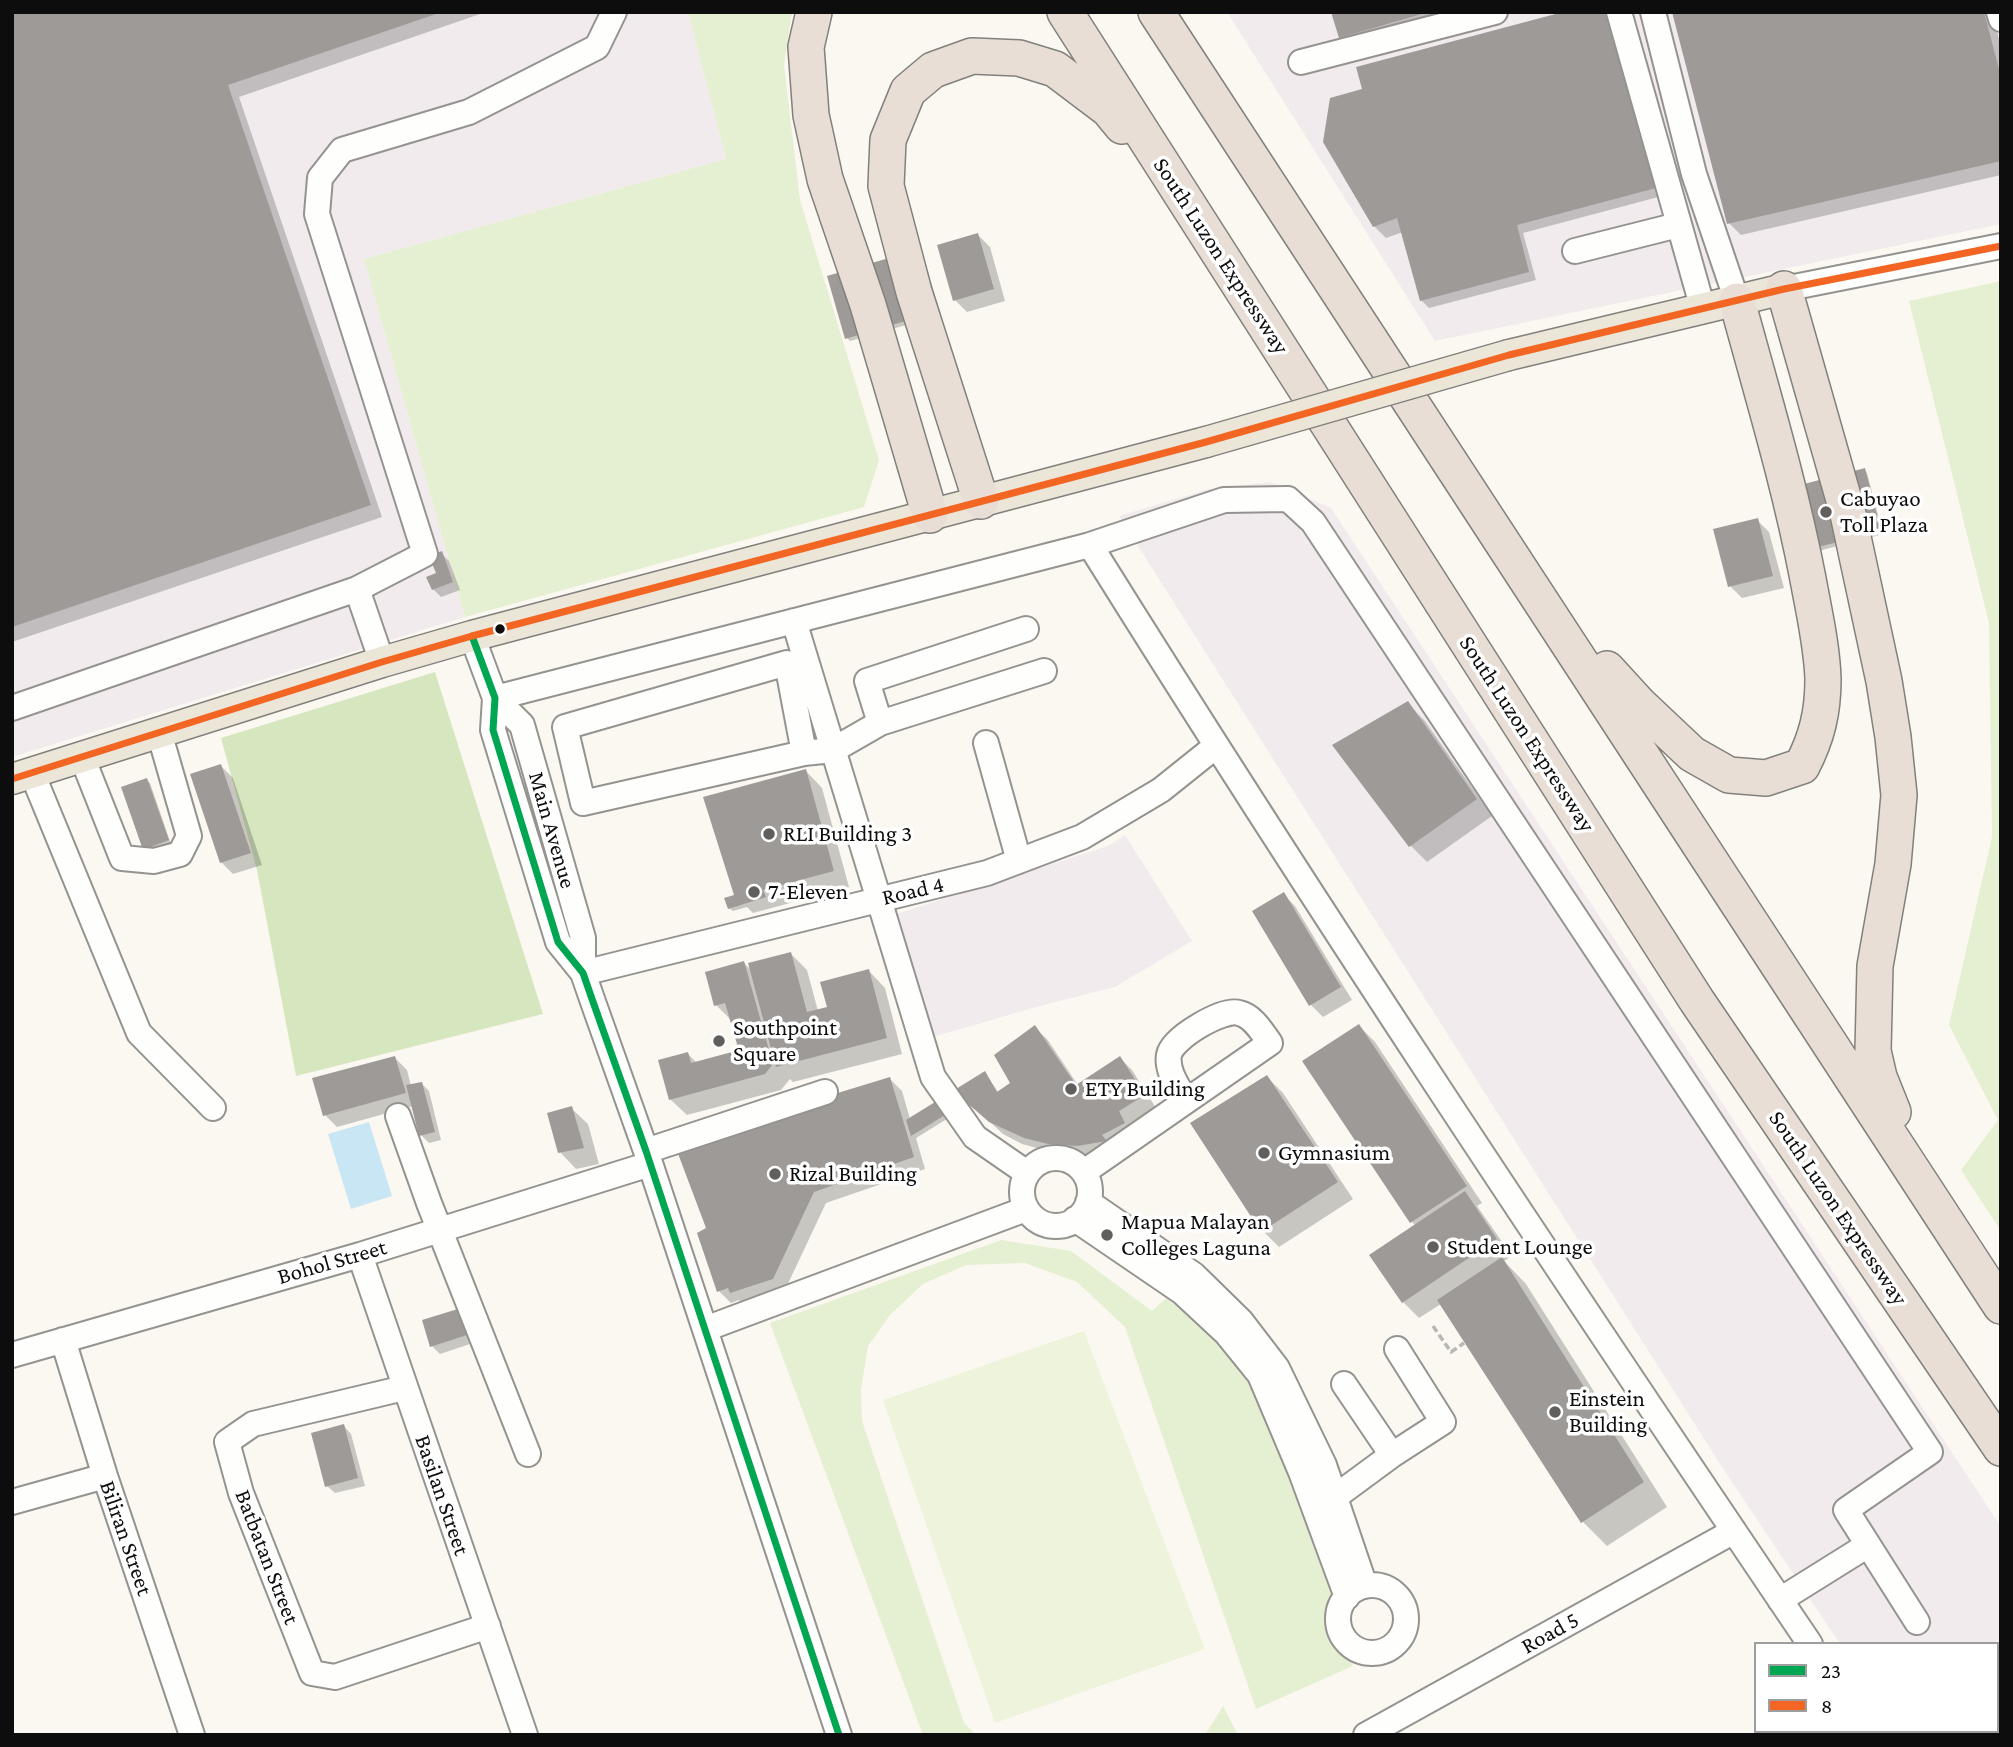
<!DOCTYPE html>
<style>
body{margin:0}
#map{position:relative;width:2013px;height:1747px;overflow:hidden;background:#fbf8f1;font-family:"Crimson Pro",serif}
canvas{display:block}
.frame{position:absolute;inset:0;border:14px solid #0d0d0d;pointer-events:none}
.legend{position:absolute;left:1754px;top:1642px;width:245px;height:91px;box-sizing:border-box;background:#fff;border:2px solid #9e9e9e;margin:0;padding:9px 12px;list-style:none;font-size:21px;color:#0d0d0d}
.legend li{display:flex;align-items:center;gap:14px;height:35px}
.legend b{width:35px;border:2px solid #9e9e9e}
</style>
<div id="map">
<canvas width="2013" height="1747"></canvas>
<div class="frame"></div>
<ul class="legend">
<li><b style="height:9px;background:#00a651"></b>23</li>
<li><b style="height:9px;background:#f26522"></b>8</li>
</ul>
</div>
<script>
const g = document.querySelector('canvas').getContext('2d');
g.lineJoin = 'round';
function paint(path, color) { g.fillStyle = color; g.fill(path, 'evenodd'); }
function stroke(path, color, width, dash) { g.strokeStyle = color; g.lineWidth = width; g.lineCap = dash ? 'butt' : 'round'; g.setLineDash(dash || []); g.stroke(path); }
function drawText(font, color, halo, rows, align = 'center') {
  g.font = font + ' "Crimson Pro",serif'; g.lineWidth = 7; g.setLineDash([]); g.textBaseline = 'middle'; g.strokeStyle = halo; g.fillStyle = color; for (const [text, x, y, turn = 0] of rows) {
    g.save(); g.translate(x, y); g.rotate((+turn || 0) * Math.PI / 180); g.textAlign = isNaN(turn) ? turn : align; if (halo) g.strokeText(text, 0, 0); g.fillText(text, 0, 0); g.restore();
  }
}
paint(new Path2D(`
 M12,12H688L726,159L364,259L465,617L12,757Z
 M1227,12H2001V224L1435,341Z
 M1270,482L1331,508L2001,1527V1672L1997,1673V1644H1840L1722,1467L1119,516L1209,489Z
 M1125,835L1192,941L1115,987L1036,1007L926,1039L893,915L1108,846Z`), '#f2ebee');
paint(new Path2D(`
 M688,12H792L784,65L800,200L879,460L864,507L465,617L364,259L726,159Z
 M2001,281V1231L1961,1170L1998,1120L1949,1025L1992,837L1989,623L1909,301Z
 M1001,1240L1071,1251L1152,1311L1166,1298L1228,1347L1255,1385L1337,1595C1332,1628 1337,1637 1353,1666L1256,1709L1125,1327L1077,1282L1025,1263L966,1265L923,1284L890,1315L868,1346L861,1389L862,1421L964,1723L976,1735H923L770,1323Z
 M1223,1706L1238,1735H1205Z`), '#e5efd1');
paint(new Path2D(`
 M435,672L543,1014L296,1076L257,870L221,738Z`), '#d6e7c0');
paint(new Path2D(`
 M1084,1331L1205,1649L995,1723L883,1400Z`), '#eef4db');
paint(new Path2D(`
 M369,1122L392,1196L351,1209L328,1134Z`), '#c8e6f4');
paint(new Path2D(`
 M12,12H486L239,97L382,517L12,642Z
 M1333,12H1498L1357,53L1340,37Z
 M1570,12L1662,196L1523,233L1536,280L1429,308L1421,300L1403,232L1386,238L1374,226L1364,90Z
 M1674,12H1992L2001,47V175L1741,235L1729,223Z
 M978,235L990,247L1005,301L967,312L955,300Z
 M920,251L923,255L941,315L850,341L847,338Z
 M1864,470L1867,473L1883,534L1792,558Z
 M1757,520L1769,532L1784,588L1742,598L1730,586Z
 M441,553L449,561L460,590L441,597L433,589Z
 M1407,703L1424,720L1492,816L1427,862L1411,846Z
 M221,766L233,778L262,865L233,874L221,862Z
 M806,771L822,788L849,887L753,913L747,907L733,911L729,908Z
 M147,780L150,783L171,844L148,852Z
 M1283,894L1295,906L1352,1000L1323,1017L1311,1005L1254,912Z
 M791,954L807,970L818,1011L829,1008L869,971L885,988L902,1054L793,1082L790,1079L781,1090L687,1115L670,1099L688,1054L697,1063L733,1053L739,1045L732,1021L716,1005L744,963L752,971Z
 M1359,1026L1375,1042L1482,1203L1477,1206L1512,1256L1504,1261L1526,1284L1667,1507L1607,1546L1583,1522L1441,1304L1419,1318L1403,1302L1416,1226L1412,1222Z
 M1035,1028L1047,1039L1078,1085L1120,1058L1132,1070L1156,1108L1130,1123L1136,1135L1090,1157L1062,1155L1022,1144L1003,1134L971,1104L916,1138L925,1169L826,1203L785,1290L744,1304L739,1300L731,1303L719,1291L699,1234L890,1079L902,1091L910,1119L985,1074L999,1093L1012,1084Z
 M395,1058L407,1070L411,1086L422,1084L429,1091L441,1140L429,1143L421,1135L413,1106L337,1127L325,1115Z
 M1267,1077L1283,1093L1353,1199L1279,1247L1263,1231Z
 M571,1108L588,1124L599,1164L576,1169L560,1152Z
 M460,1310L476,1342L440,1354L432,1346Z
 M344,1426L351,1434L365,1486L335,1493L327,1486Z`), '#0003');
paint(new Path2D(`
 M12,12L439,13L228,85L371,505L12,627Z
 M1331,12H1424L1425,13L1339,38Z
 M1563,12H1608L1656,188L1517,225L1529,272L1420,301L1397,218L1373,227L1323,142L1330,98L1362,89L1356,67Z
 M1672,12H1984L2001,77V161L1727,224Z
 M978,233L994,289L953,301L937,245Z
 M920,249L939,311L845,339L827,276Z
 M1865,468L1881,531L1787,555L1770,493Z
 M1758,518L1773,576L1728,587L1713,529Z
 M442,551L453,582L432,590L426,577L436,573L429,556Z
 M1408,701L1477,799L1409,847L1332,745Z
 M221,764L251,853L220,863L190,774Z
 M806,769L834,871L763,890L766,897L728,909L724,898L734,895L703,797Z
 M147,778L169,840L143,850L121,787Z
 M1284,892L1341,987L1309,1006L1252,911Z
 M791,952L807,1012L827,1007L820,982L869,969L887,1038L776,1067L748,963Z
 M744,961L773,1064L765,1074L669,1100L658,1060L688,1052L691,1063L732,1052L737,1044L725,1003L714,1006L705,972Z
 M1359,1024L1467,1186L1410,1223L1302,1061Z
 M1035,1025L1076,1085L1120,1056L1145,1095L1119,1111L1125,1123L1102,1135L1107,1141L1077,1146L1048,1144L1024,1138L989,1122L966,1102L911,1136L906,1120L985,1071L997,1092L1010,1083L994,1055Z
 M395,1056L406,1093L323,1116L312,1078Z
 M1267,1075L1338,1182L1261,1232L1190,1123Z
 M890,1077L914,1157L814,1192L773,1279L730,1293L728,1288L717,1292L697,1233L706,1228L674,1143Z
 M422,1082L435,1132L419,1136L406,1085Z
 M572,1106L584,1148L558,1153L547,1113Z
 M1465,1191L1497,1239L1402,1303L1369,1255Z
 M1502,1257L1644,1482L1581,1523L1437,1300Z
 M461,1308L470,1334L430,1347L422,1320Z
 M344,1424L358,1478L325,1487L311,1433Z`), '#9e9a97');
const minor = new Path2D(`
 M1619,12L1703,309
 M1653,12L1694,174L1737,301
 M1999,12L2001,19
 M1301,62L1495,12
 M1575,251L1678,225
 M1784,289L2001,246
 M1090,545L1224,500L1288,499L1313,522L1930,1452L1846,1510L1917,1622
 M357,589L382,662
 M794,621L933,1077L975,1137L1027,1173
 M472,636L495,698L493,730L558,942L583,973L592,999L646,1151L839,1735
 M495,698L1090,545C1322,917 1565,1281 1810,1644
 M495,698L522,725L583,938V973
 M12,708L357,589L425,554L317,214L320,178L342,150L469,112L597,47L614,12
 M880,723L1044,671
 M986,743L1019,861
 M804,753L787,663L565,727L583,803L804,753L833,750L880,723L867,681L1026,629
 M82,757L122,858L154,861L180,854L189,836L159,732
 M32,773L139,1033L213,1108
 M583,973L987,873L1082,837L1161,790L1216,746
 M398,1116L429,1203L528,1454
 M646,1151L825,1092
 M1022 1192a34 34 0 1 1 68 0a34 34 0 1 1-68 0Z
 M1084,1172L1270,1043C1262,1032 1253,1016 1239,1013C1223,1008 1172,1038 1169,1055C1166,1071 1179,1088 1186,1101
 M1088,1202L1194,1275L1241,1321L1277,1368L1324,1465L1365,1586
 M1075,1219L1182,1292L1226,1333L1260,1375L1301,1472L1347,1597
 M360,1255L525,1735
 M705,1329L1026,1209
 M63,1340L105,1476L192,1735
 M12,1355L360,1255L650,1164
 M1344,1384L1392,1455
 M404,1388L253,1424L227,1442L241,1493L312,1673L335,1677L488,1626
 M1335,1497L1392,1455L1443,1422L1397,1349
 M12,1502L105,1476
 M1338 1619a34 34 0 1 1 68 0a34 34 0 1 1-68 0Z
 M1780,1600L1868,1545
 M1366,1735L1734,1531`);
const major = new Path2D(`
 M1509,355L1784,289
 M12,779L382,662L472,636L1206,442`);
const highway = new Path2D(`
 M814,12L806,47L811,115L825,179L868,305L930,515
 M1065,12L1697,1001L2001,1448
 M1156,12L2001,1306
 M1784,289L1848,514L1884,681L1893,737L1899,795L1893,864L1875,966L1873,1051L1879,1077L1893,1112
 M981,501L914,292L886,186L888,140L908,91L933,70L972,56L1019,58L1055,69L1108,109L1122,126
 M1607,669L1639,704L1692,754L1729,775L1766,778L1802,766C1817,737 1823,712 1823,679C1822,646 1814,612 1808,579C1790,485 1762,393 1737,301`);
stroke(minor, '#949390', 28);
stroke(major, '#81807d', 33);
stroke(highway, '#81807d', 38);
stroke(new Path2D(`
 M1433,1326L1451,1352L1464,1343`), '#b8b7b6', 3.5, [7, 3.5]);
stroke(minor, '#fefefd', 24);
stroke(major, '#ebe6d8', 30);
stroke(highway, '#e9ded5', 35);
const majorBridge = new Path2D(`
 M1206,442L1509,355`);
stroke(majorBridge, '#81807d', 33, []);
stroke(majorBridge, '#ebe6d8', 30);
stroke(new Path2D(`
 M472,636L495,698L493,730L558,942L583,973L592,999L646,1151L839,1735`), '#00a651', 7);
stroke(new Path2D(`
 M12,779L382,662L472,636L1206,442L1509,355L1784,289L2001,246`), '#f26522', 7);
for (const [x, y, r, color] of [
 [1826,512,7,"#605f5d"],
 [500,629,6,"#0d0d0d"],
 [769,834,7,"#605f5d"],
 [754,892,7,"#605f5d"],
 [719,1041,7,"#605f5d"],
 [1071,1089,7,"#605f5d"],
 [1264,1153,7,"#605f5d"],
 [775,1174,7,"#605f5d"],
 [1107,1235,7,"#605f5d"],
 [1433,1247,7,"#605f5d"],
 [1555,1412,7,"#605f5d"]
]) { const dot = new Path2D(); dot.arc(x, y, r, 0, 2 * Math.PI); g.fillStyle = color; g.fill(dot); stroke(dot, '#fff', 2.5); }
drawText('23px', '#0d0d0d', '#fff', [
 ["South Luzon Expressway",1221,256,57],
 ["South Luzon Expressway",1527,734,57],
 ["Main Avenue",552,830,74],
 ["Road 4",913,891,-13],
 ["South Luzon Expressway",1838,1208,56],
 ["Bohol Street",332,1262,-16],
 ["Basilan Street",442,1495,71],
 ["Biliran Street",126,1538,71],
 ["Batbatan Street",267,1557,69],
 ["Road 5",1550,1633,-29]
]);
drawText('23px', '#0d0d0d', '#fff', [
 ["Cabuyao",1840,499],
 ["Toll Plaza",1840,525],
 ["RLI Building 3",783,834],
 ["7-Eleven",768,892],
 ["Southpoint",733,1028],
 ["Square",733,1054],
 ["ETY Building",1085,1089],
 ["Gymnasium",1278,1153],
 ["Rizal Building",789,1174],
 ["Mapua Malayan",1121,1222],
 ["Colleges Laguna",1121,1248],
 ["Student Lounge",1447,1247],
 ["Einstein",1569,1399],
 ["Building",1569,1425]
], 'left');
</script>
